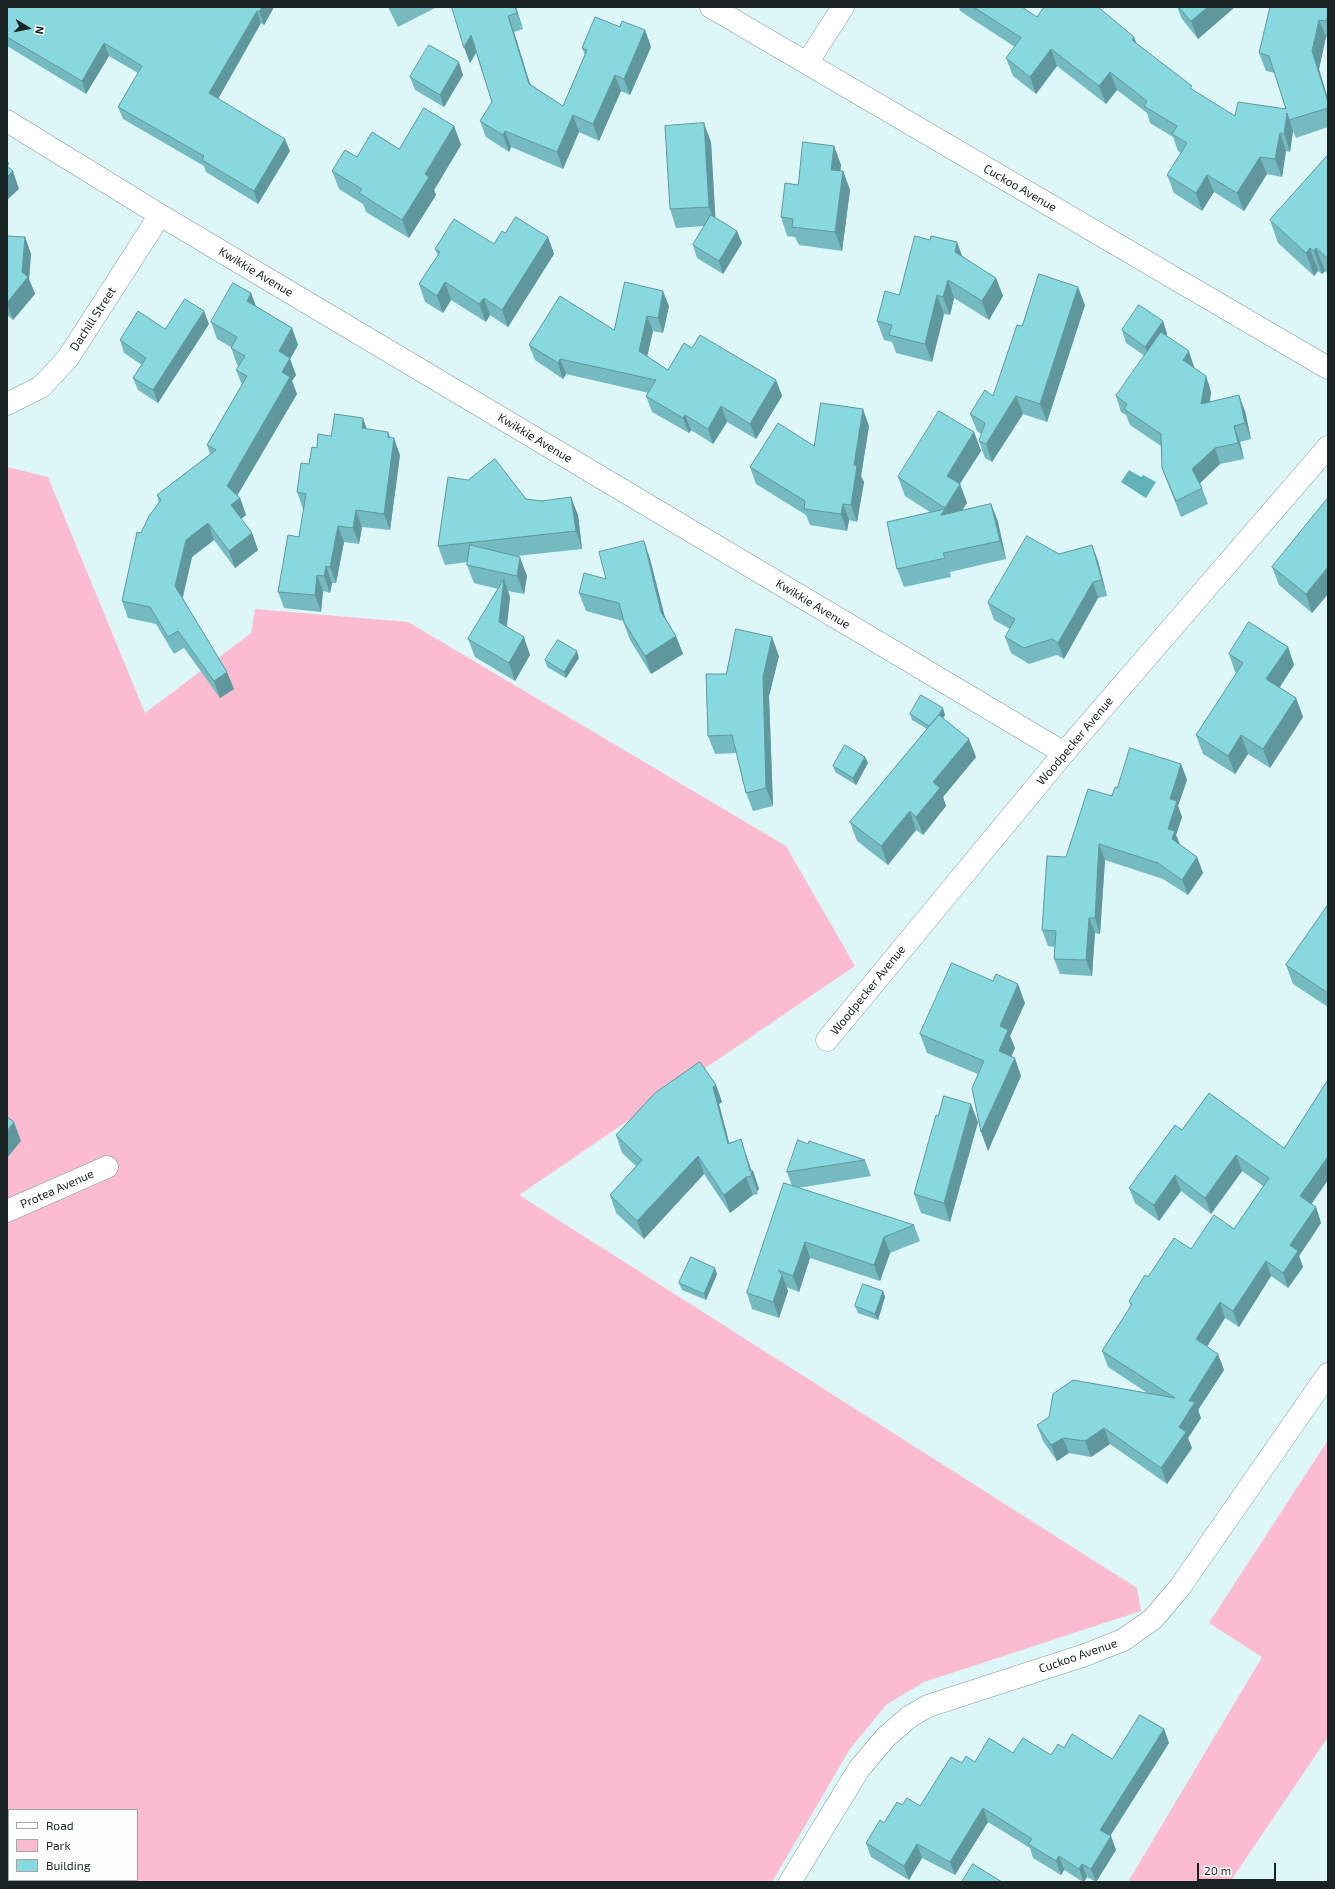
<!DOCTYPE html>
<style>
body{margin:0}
#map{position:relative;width:1335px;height:1889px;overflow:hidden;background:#ddf7f9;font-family:"Exo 2",sans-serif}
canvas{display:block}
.frame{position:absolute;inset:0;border:8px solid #192324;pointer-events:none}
.legend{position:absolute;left:8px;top:1809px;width:130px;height:72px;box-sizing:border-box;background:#fefefe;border:1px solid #a2a6a7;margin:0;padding:5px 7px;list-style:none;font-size:12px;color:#192324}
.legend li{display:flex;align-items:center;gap:8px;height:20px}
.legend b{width:20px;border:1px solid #a2a6a7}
.north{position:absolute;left:8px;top:8px;width:40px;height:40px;-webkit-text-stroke:3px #fefefe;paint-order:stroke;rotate:100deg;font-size:11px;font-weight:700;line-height:16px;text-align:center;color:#192324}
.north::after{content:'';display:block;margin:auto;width:14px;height:18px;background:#192324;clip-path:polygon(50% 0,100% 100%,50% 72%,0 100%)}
.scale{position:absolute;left:1197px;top:1863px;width:79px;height:18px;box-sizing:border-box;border:2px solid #192324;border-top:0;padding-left:5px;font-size:12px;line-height:14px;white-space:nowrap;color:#192324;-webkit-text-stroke:3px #fefefe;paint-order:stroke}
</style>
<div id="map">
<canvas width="1335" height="1889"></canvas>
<div class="frame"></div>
<ul class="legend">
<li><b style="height:5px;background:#fff"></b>Road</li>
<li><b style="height:11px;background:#fbbcd2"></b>Park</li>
<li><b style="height:11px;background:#88d8e0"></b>Building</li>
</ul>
<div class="north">N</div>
<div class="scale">20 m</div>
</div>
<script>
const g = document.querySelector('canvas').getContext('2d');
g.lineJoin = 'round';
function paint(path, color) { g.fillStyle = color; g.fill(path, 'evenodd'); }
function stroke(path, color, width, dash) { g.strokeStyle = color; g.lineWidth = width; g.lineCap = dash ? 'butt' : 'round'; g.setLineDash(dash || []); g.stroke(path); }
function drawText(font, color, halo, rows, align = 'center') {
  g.font = font + ' "Exo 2",sans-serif'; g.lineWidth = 3; g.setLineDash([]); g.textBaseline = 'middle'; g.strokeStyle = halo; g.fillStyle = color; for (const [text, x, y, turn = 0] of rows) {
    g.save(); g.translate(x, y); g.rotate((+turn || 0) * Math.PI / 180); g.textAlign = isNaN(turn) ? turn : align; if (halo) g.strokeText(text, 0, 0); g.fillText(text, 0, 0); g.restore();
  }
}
paint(new Path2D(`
 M7,467L48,477L145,713L251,633L255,609L408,622L786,846L855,966L519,1195L1137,1588L1141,1611L924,1682L886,1705L850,1749L772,1882H7ZM9,1810H137V1880H9Z
 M1328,1440V1737L1230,1882H1128L1262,1657L1209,1623Z`), '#fbbcd2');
paint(new Path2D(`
 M1129,470L1141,477L1143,475L1156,482L1146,498L1121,482Z`), '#62b2ba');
const minor = new Path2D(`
 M711,7L1328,368
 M807,63L843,7
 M7,121L160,215L1064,753
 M7,404L41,387L68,358L160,215
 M827,1040L1064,753L1328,447
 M7,1211L107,1167
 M790,1882L859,1769L886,1737L909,1717L928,1706L1085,1655L1123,1640L1153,1619L1180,1587L1328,1374`);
stroke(minor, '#81999c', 23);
stroke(minor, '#fff', 22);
paint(new Path2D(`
 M7,7H274L264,25L261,23L218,99L290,151L258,204L206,172L204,166L123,119L118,107L138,73L109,56L86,94L7,46Z
 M388,7H437L398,27Z
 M516,7L523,29L514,32L530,84L563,106L585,55L582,48L620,27L645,30L651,47L630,95L621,91L599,141L579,132L563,169L511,147L509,152L486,137L480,121L492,102L476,53L470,63L464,47Z
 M959,7H1022L1037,17L1137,44L1193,90L1235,116L1286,109L1275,73L1266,71L1259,53L1328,7V38L1326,37L1319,69L1328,99V127L1296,138L1293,131L1290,152L1286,151L1282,177L1267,174L1244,211L1214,192L1202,211L1174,193L1167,175L1181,153L1178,151L1173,137L1150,123L1147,113L1117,90L1106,104L1057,66L1036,94L1013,76L1006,58L1015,47L960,11Z
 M1177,7H1235L1198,39L1182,19Z
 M463,75L444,107L415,90L410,77Z
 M454,126L461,145L434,190L436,195L409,238L366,212L363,204L339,189L332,171L357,157L399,149Z
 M711,142L715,218L742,243L723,274L697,258L693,245L704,226L676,228L670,209Z
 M834,146L841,165L840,171H843L850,190L842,251L799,245L795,237L787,236L781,217L798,185Z
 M1328,155V274L1325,271L1322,274L1318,271L1314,276L1278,243L1270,220Z
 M505,233L548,237L554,254L508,327L490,315L486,322L451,300L443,313L425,302L419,284L438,255L435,249L494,244Z
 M7,236L25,237L31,254L29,279L35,294L13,320L7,315Z
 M963,257L996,278L1003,296L989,320L954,298L950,315L944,314L932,362L896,353L892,342L884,340L877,321L899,295Z
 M251,293L256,306L292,328L298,345L290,359L296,375L292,381L297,394L237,495L240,498L246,515L241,519L252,533L258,550L235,568L214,540L192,557L183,598L234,689L220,698L184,648L174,654L156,624L128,618L122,601L141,533L159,502L157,495L210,454L207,445L242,385L236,370L239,366L237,365L231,347L217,339L211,322Z
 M1085,305L1047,422L1023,414L992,462L985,458L979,441L981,434L977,431L970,414L993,396L1022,326Z
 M669,306L663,333L653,331L647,356L668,370L692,348L776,380L782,396L756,439L727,422L713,444L691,430L689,433L652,412L646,396L649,393L566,374L563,379L535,360L529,345L614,330Z
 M1163,321L1167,334L1166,336L1194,367V368L1206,376L1211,392L1210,402L1245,411L1251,439L1240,442L1244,459L1220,464L1200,483L1202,488L1208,504L1181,517L1168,484L1162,468L1161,446L1130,425L1126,415L1121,412L1116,396L1145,356L1126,343L1122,330Z
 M209,324L158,403L138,390L133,378L142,365L124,353L120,340L165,329Z
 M869,426L861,476L864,482L857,522L849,520L847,531L810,525L806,515L756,484L750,467L814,446Z
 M367,429L391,438L400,455L390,530L362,527L359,544L344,542L336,583H332L330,593L323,591L321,612L284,608L278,592L299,537L304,509H303L297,492L309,464L317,448L331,436Z
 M974,432L981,451L960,484L967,503L962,510L991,504L998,522L1006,559L950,572L951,577L904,587L897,569L930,512L905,496L898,477Z
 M1328,498V594L1312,613L1279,585L1272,567Z
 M526,499L578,515L582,549L517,556L527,576L524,594L508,591L510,597L507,627L530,655L515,681L475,657L468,639L498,589L474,583L467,565L468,562L445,565L438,546Z
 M644,541L650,559L665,617L676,636L683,654L651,674L630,640L623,621L586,611L579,593L606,579Z
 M1092,545L1098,561L1107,596L1098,598L1064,659L1057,655L1029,664L1011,653L1005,637L1010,629L994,620L988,603L1059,554Z
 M1288,647L1294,665L1280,687L1296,698L1303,717L1270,768L1248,754L1235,774L1203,754L1196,735L1237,673L1235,672L1229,654Z
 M779,656L769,696L773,806L753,811L746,793L737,753L715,754L708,736L726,674Z
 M579,658L566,678L547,667L545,660Z
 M910,714L945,715L943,718L976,757L943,797L946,806L923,835L916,830L888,865L857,841L850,822L927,729L912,720Z
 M865,757L868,763L856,785L835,772L833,766Z
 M1181,764L1187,780L1178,806L1182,817L1176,835L1180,845L1197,857L1203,873L1188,895L1163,879L1105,860L1100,934L1095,933L1092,976L1060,974L1054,959L1055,947L1048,946L1042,930L1066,857L1117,788Z
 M1328,905V1007L1293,984L1286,965Z
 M1025,1003L1010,1036L1015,1048L1011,1056L1021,1076L988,1151L978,1074L927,1053L920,1034Z
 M1328,1080V1180L1311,1204L1316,1207L1321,1223L1299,1256L1303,1267L1288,1288L1271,1276L1239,1327L1225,1318L1207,1347L1218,1354L1224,1370L1198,1410L1201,1418L1188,1438L1192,1448L1167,1484L1110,1444L1091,1457L1069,1453L1057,1461L1043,1441L1037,1425L1149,1394L1108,1367L1102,1351L1131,1307L1129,1301L1148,1277L1191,1249L1234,1229L1263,1186L1242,1171L1211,1214L1181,1191L1159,1221L1135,1203L1129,1188L1182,1130L1284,1148Z
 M716,1085L722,1102L719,1104L729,1143L741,1139L751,1171H753L759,1189L757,1191L758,1194L753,1195L730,1213L704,1174L644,1239L616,1213L610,1195L636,1166L622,1153L616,1135Z
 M978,1122L950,1222L921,1213L914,1194Z
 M808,1144L865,1160L871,1176L798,1188L914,1225L920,1241L890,1253L880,1281L810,1258L799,1292L786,1287L788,1291L779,1318L752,1309L747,1293L792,1186L787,1172Z
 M717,1274L706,1300L682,1290L679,1283Z
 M883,1291L885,1297L878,1320L858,1313L855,1306Z
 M1164,1729L1169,1743L1110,1836L1116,1850L1096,1882L1087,1877L1084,1882H1083L1064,1870L1061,1875L1033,1858L1030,1848L988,1822L955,1875L922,1858L909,1880L871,1857L866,1843L884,1823L902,1805L920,1806L962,1763L975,1762L1013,1753L1051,1755L1064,1748L1112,1759Z`), '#75bac1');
paint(new Path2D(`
 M262,7H274L264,25L259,12Z
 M515,7H516L523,29L517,13Z
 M1208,7H1235L1198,39L1191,21Z
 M257,11L261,23L214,106L209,93Z
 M1328,15V26L1326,21Z
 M508,16L514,32L535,100L529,84Z
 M1319,20L1326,37L1319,69L1328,99V102L1312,51Z
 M645,30L651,47L630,95L624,79Z
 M471,35L477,51L470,63L464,47Z
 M1134,37L1141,54L1132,40Z
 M104,43L109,56L86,94L82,81Z
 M1051,49L1057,66L1036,94L1030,77Z
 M459,62L463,75L444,107L440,95Z
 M1110,72L1117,90L1106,104L1099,86Z
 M615,75L621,91L599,141L593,124Z
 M1287,113L1293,131L1290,152L1284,134Z
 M573,115L579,132L563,169L557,152Z
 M704,123L711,142L716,226L709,207Z
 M454,126L461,145L434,190L436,195L409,238L402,220L425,174Z
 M505,131L511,147L509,152L503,135Z
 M1280,133L1286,151L1282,177L1275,159Z
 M285,139L290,151L258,204L254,191Z
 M834,146L841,165L838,189L831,170Z
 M1260,157L1267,174L1244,211L1237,193Z
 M7,158L9,164L7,167Z
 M13,171L19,189L7,200V177Z
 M843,171L850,190L842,251L835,232Z
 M1207,175L1214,192L1202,211L1196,193Z
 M737,231L742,243L723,274L719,261Z
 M25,237L31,254L29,279L35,294L13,320L7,303L22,272Z
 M548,237L554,254L508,327L502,310Z
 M957,242L964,261L955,252Z
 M1310,248L1318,271L1314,276L1306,253Z
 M1316,248L1325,271L1322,274L1314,251Z
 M996,278L1003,296L989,320L982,301Z
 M948,280L954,298L950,315L943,297Z
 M445,282L451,300L443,313L437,296Z
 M1078,287L1085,305L1047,422L1040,404Z
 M663,291L669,306L663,333L658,318Z
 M251,293L257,310L247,301Z
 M937,295L944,314L932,362L925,344Z
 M484,298L490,315L486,322L479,304Z
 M204,311L209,324L158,403L153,390Z
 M647,316L653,331L645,366L639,351Z
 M1163,321L1167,334L1150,359L1145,347Z
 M292,328L298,345L290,359L296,375L292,381L297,394L233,503L227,486L282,372L279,351Z
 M1189,351L1194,367L1189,375L1183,360Z
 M560,359L566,374L563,379L558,363Z
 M1206,376L1211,392L1207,420L1201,404Z
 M776,380L782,396L756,439L750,424Z
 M1239,395L1245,411L1251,439L1245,423Z
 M1016,396L1023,414L992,462L986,444Z
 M721,406L727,422L713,444L708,429Z
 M863,409L869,426L861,476L864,482L857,522L851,505L854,465Z
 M685,415L691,430L689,433L683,418Z
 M363,418L369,435L362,428Z
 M1234,426L1240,442L1244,459L1238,443Z
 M388,432L393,446L394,438L400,455L390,530L384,514L388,437Z
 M974,432L981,451L953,494L947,476Z
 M1215,448L1220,464L1198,485L1192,469Z
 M960,484L967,503L952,526L945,508Z
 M571,497L578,515L582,549L576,531Z
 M240,498L246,515L237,522L231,505Z
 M843,504L849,520L847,531L841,514Z
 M991,504L998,522L1006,559L1000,541Z
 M945,509L951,528L941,515Z
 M356,510L362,527L359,544L353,528Z
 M208,523L214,540L192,557L181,603L175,586L186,540Z
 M338,526L344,542L336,583L330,567Z
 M252,533L258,550L235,568L229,551Z
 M644,541L650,559L668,630L661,612Z
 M1092,545L1098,561L1107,596L1102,580Z
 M520,557L527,576L524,594L517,576Z
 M326,566L332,583L330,593L324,576Z
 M1328,567V594L1312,613L1306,594Z
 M317,575L323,591L321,612L315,595Z
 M504,579L510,597L505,640L499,622Z
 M1093,582L1098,598L1064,659L1058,643Z
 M676,636L683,654L651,674L645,656Z
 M524,637L530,655L515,681L509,663Z
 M772,637L779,656L769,696L773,806L766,788L763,677Z
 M1288,647L1294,665L1273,697L1266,679Z
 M577,651L579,658L566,678L564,672Z
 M227,672L234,689L220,698L214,681Z
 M1296,698L1303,717L1270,768L1263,749Z
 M943,708L945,715L933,733L931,727Z
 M1241,735L1248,754L1235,774L1228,756Z
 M969,739L976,757L943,797L946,806L923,835L916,817L933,782Z
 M865,757L868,763L856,785L853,778Z
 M1181,764L1187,780L1178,806L1182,817L1176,835L1181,847L1178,855L1168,829L1170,799Z
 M910,811L916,830L888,865L881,846Z
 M1099,844L1105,860L1100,934L1095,918Z
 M1197,857L1203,873L1188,895L1182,880Z
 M1089,918L1095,933L1092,976L1086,960Z
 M1018,984L1025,1003L1010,1036L1015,1048L1006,1069L999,1051L1000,1026Z
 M1015,1058L1021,1076L988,1151L981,1132Z
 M716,1085L722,1102L719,1104L734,1161L728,1144L713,1087Z
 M971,1104L978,1122L950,1222L944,1203Z
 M14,1122L21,1141L7,1158V1131Z
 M741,1139L752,1172L753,1171L759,1189L757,1191L758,1194L752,1176Z
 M1236,1155L1242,1171L1211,1214L1205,1198Z
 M698,1156L704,1174L644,1239L637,1221Z
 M1327,1158L1328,1162V1180L1306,1212L1300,1196Z
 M1175,1175L1181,1191L1159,1221L1154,1205Z
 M746,1177L753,1195L730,1213L724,1195Z
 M1316,1207L1321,1223L1299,1256L1303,1267L1288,1288L1283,1273L1290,1245Z
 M884,1237L890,1253L880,1281L874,1265Z
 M805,1242L810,1258L799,1292L793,1276Z
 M1266,1261L1271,1276L1239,1327L1233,1311Z
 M715,1268L717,1274L706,1300L704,1294Z
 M782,1275L788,1291L779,1318L773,1302Z
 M883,1291L885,1297L878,1320L875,1314Z
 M1220,1302L1225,1318L1201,1355L1196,1339Z
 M1218,1354L1224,1370L1198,1410L1201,1418L1188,1438L1192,1448L1167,1484L1161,1468L1179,1427L1189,1401Z
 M1104,1428L1110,1444L1091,1457L1085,1441Z
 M1063,1438L1069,1453L1057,1461L1051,1445Z
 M1164,1729L1169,1743L1105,1844L1100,1830Z
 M983,1808L988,1822L955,1875L950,1862Z
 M1111,1836L1116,1850L1096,1882L1091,1869Z
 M917,1844L922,1858L909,1880L904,1866Z
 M1059,1856L1064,1870L1061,1875L1056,1861Z
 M1082,1864L1087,1877L1084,1882L1079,1869Z`), '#5f979d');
const building = new Path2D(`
 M7,7H262L259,12L257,11L209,93L285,139L254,191L202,160L204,156L118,107L142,66L104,43L82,81L7,37Z
 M452,7H515L517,13L508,16L529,84L563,106L587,50L582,48L595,17L620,27L622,21L645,30L624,79L615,75L593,124L573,115L557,152L505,131L503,135L480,121L492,102L471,35L464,47Z
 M974,7H1022L1037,17L1044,7H1098L1134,37L1132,40L1192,86L1190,88L1235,116L1238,102L1286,109L1269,56L1259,53L1270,7H1328V15L1326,21L1319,20L1312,51L1328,102V108L1289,120L1287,113L1284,134L1280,133L1275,159L1260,157L1237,193L1207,175L1196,193L1167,175L1187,143L1172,134L1177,126L1144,106L1147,101L1110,72L1099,86L1051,49L1030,77L1006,58L1021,38Z
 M1179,7H1208L1191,21Z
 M429,45L459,62L440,95L410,77Z
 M424,108L454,126L425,174L429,177L402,220L359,193L362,189L332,171L345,150L357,157L372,132L399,149Z
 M704,123L709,207L670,209L665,126Z
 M803,142L834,146L831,170L843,171L835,232L792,227L793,219L781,217L785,183L798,185Z
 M1328,155V259L1316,248L1314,251L1310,248L1306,253L1270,220Z
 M7,166L13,171L7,177Z
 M711,215L737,231L719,261L693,245Z
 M516,217L548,237L502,310L484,298L479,304L445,282L437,296L419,284L440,252L435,249L454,219L494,244L502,231L505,233Z
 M7,236L25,237L22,272L28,277L7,303Z
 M915,236L930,240L931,236L957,242L955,252L996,278L982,301L948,280L943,297L937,295L925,344L889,335L892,325L877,321L885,291L899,295Z
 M1039,274L1078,287L1040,404L1016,396L986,444L979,441L985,423L970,414L985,390L993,396L1017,325L1022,326Z
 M625,282L663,291L658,318L647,316L639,351L668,370L684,343L692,348L700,335L776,380L750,424L721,406L708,429L685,415L683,418L646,396L656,380L560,359L558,363L529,345L560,296L614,330Z
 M233,283L251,293L247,301L292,328L279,351L290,358L282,372L290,377L227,486L240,498L231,505L252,533L229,551L208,523L186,540L175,586L227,672L214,681L178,631L168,637L150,607L122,601L137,532L141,533L149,516L161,500L157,495L216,450L207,445L247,376L236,370L245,356L231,348L237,337L211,322Z
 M185,299L204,311L153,390L133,378L146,358L120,340L138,311L165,329Z
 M1139,305L1163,321L1145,347L1122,330Z
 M1161,332L1189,351L1183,360L1206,376L1201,404L1239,395L1245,423L1234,426L1238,443L1215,448L1192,469L1202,488L1176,501L1162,468L1161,434L1124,409L1127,404L1116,396Z
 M821,403L863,409L854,465L857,466L851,505L843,504L841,514L804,509L805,501L750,467L778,423L814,446Z
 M939,411L974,432L947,476L960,484L945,508L898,477Z
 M335,414L363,418L362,428L388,432V437L394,438L384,514L356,510L353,528L338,526L330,567L326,566L324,576L317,575L315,595L278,592L288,535L299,537L306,494L297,492L301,463L309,464L312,447L317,448L318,434L331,436Z
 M495,459L526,499L542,501L571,497L576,531L438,546L448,477L468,480Z
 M1328,498V567L1306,594L1272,567Z
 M991,504L1000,541L943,553L945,558L897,569L887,522L945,509L941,515Z
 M1027,536L1059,554L1092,545L1102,580L1093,582L1058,643L1052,639L1024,648L1005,637L1015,619L988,603Z
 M644,541L661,612L676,636L645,656L624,622L619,603L579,593L584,573L606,579L599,552Z
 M470,545L520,557L517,576L467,565Z
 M504,579L499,622L524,637L509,663L468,639Z
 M1249,622L1288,647L1266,679L1296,698L1263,749L1241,735L1228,756L1196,735L1243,663L1229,654Z
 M736,629L772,637L763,677L766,788L746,793L732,735L708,736L706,674H726Z
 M558,640L577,651L564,672L545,660Z
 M921,695L943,708L939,715L929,726L910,714Z
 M939,715L969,739L933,782L940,788L916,817L910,811L881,846L850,822Z
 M845,745L865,757L853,778L833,766Z
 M1130,748L1181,764L1170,799L1177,801L1168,829L1175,831L1172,839L1197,857L1182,880L1158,863L1099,844L1095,918H1089L1086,960L1054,959L1056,931L1042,930L1047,856L1066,857L1088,789L1112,796L1115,787L1117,788Z
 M1328,905V993L1286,965Z
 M952,963L993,981L996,974L1018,984L1000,1026L1008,1030L999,1051L1015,1058L981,1132L972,1088L984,1061L920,1034Z
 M700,1062L716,1085L713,1087L728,1144L741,1139L750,1171H753L751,1173L752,1176L746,1177L724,1195L698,1156L637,1221L610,1195L642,1160L616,1135L655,1093Z
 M1328,1080V1159L1327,1158L1300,1196L1316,1207L1290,1245L1298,1251L1283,1273L1266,1261L1233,1311L1220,1302L1196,1339L1218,1354L1189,1401L1195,1402L1179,1427L1186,1432L1161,1468L1104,1428L1085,1441L1063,1438L1051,1445L1037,1425L1049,1417L1053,1394L1073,1380L1175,1398L1102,1351L1132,1304L1129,1301L1145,1275L1148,1277L1174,1238L1191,1249L1214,1215L1234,1229L1269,1178L1236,1155L1205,1198L1175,1175L1154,1205L1129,1188L1175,1125L1182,1130L1209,1093L1284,1148Z
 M944,1096L971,1104L944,1203L914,1194L936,1115L938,1116Z
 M7,1117L14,1122L7,1131Z
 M798,1140L808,1144L809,1141L865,1160L787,1172Z
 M784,1183L914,1225L884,1237L874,1265L805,1242L793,1276L778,1270L782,1275L773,1302L747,1293Z
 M691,1257L715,1268L704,1294L679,1283Z
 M863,1284L883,1291L875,1314L855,1306Z
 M1140,1715L1164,1729L1100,1830L1111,1836L1091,1869L1082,1864L1079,1869L1059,1856L1056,1861L1028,1844L1032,1839L983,1808L950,1862L917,1844L904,1866L866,1843L880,1820L884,1823L897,1802L902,1805L907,1798L920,1806L951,1757L962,1763L966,1756L975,1762L989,1738L1013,1753L1023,1738L1051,1755L1058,1744L1064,1748L1072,1734L1112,1759Z
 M973,1864L1002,1882H962Z`);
paint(building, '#88d8e0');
stroke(building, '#5f979d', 1);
drawText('12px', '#192324', '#fefefe', [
 ["Cuckoo Avenue",1020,188,30],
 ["Kwikkie Avenue",256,272,31],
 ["Dachill Street",93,319,-57],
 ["Kwikkie Avenue",535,438,31],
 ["Kwikkie Avenue",813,604,31],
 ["Woodpecker Avenue",1075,741,-50],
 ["Woodpecker Avenue",868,990,-51],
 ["Protea Avenue",57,1189,-24],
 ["Cuckoo Avenue",1078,1656,-19]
]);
</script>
